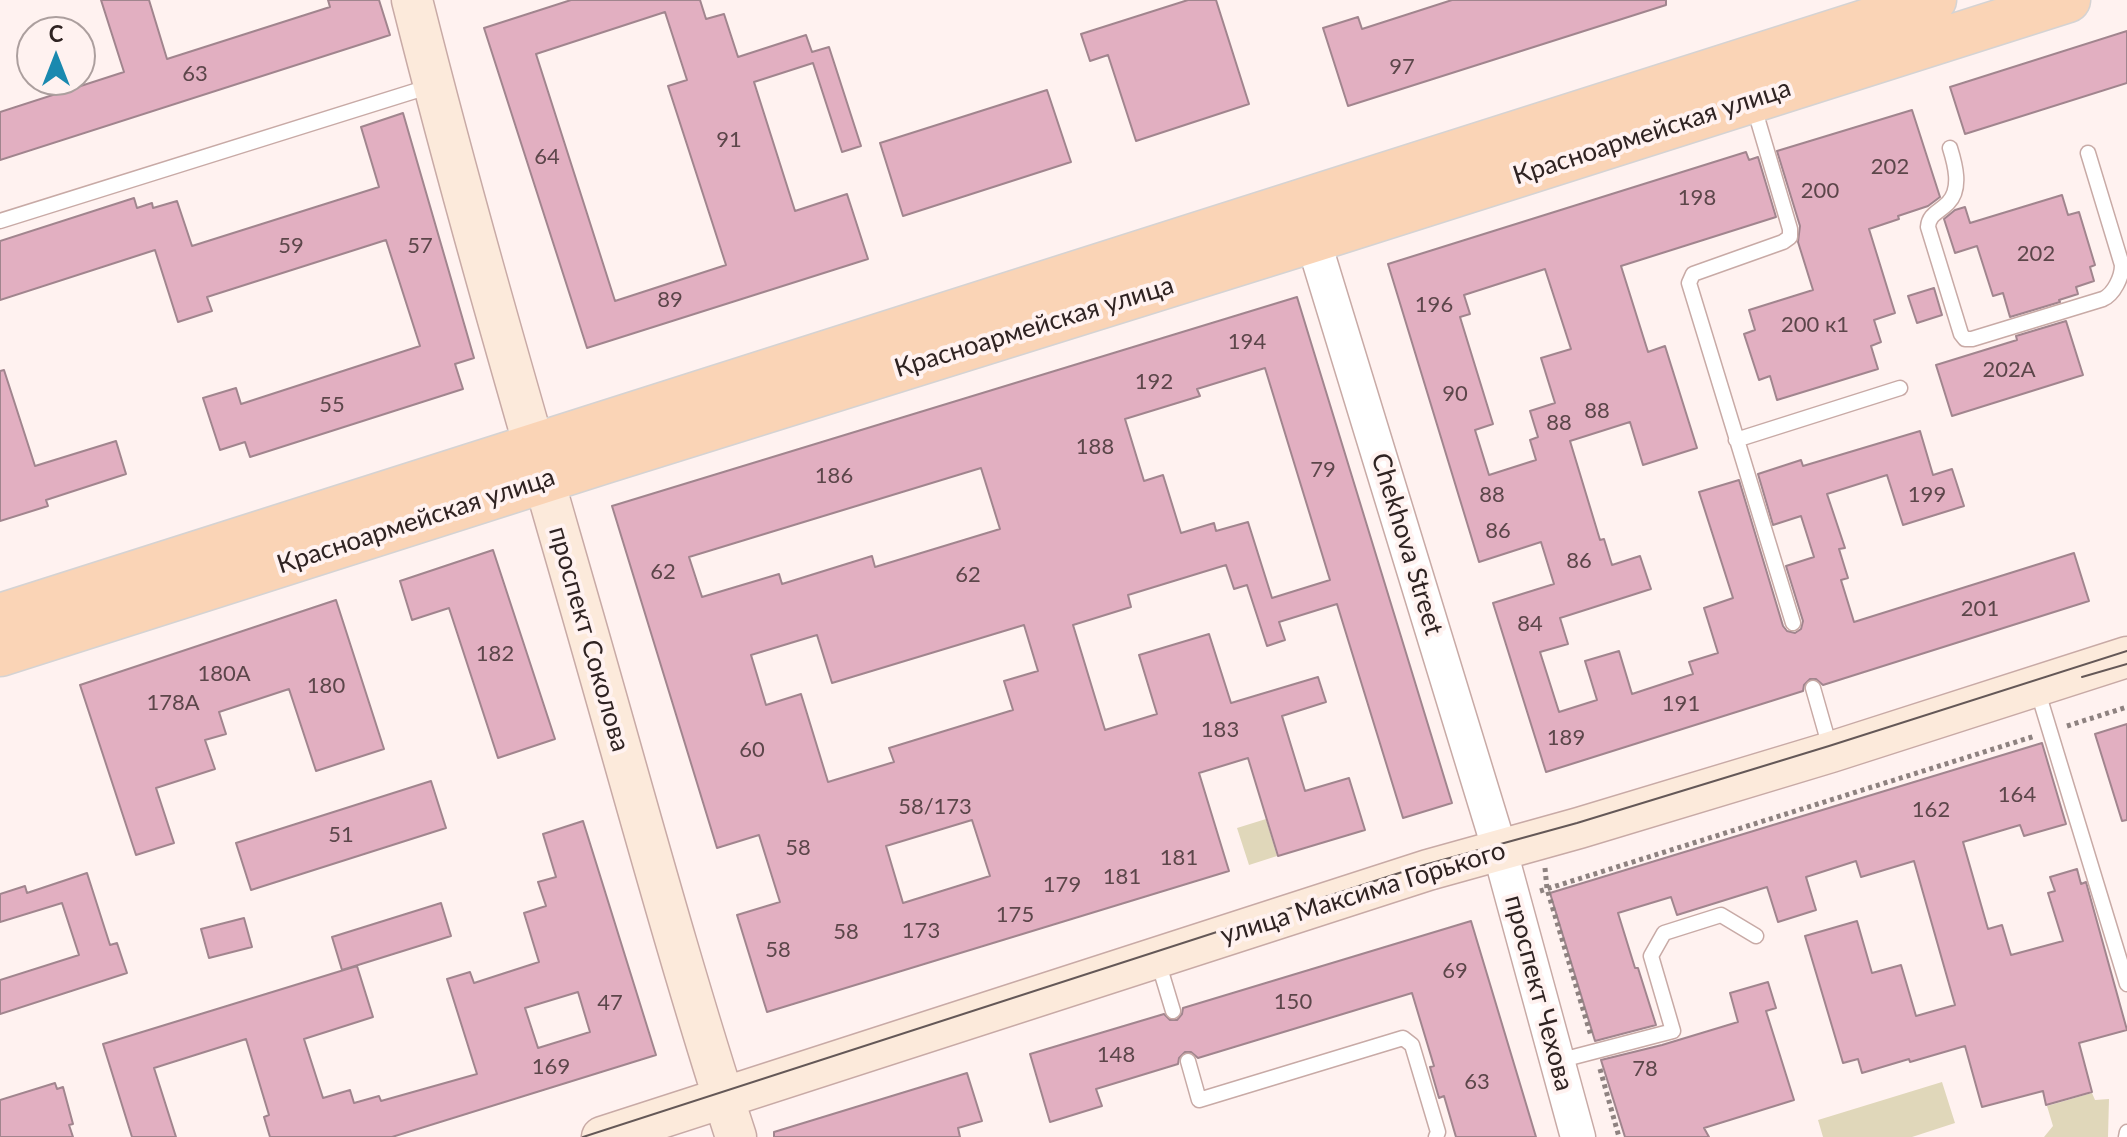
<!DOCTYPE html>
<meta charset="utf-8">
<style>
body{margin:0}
#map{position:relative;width:2127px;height:1137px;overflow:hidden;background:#fff2f0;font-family:Lato,sans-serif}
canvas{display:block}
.north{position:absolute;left:16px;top:16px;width:80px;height:80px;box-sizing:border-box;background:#fff2f0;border:2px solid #ac9f9e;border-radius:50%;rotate:0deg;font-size:22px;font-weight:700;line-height:32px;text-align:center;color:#2f2322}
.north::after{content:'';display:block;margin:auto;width:28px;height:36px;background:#1a89af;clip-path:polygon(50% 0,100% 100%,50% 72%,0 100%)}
</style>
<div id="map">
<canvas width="2127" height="1137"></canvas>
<div class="north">С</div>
</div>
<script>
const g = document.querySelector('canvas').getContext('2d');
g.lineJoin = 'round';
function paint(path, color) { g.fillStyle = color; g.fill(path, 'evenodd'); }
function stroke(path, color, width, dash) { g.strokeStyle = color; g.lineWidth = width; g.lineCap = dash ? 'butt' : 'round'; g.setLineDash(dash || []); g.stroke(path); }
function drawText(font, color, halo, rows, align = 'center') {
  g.font = font + ' Lato,sans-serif'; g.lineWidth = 8; g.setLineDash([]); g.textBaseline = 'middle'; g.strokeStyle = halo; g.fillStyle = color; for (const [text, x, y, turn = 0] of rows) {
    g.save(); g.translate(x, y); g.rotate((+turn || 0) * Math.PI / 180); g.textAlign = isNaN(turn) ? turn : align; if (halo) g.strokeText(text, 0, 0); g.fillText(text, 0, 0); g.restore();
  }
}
paint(new Path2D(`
 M1266,819L1277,856L1249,865L1237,828Z
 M1942,1082L1955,1123L1912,1137H1823L1818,1120Z
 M2092,1093L2095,1100L2109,1099L2108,1137H2044L2053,1126L2047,1106Z`), '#e0d7ba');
const building = new Path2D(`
 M101,0H149L167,59L330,7L328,0H379L390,35L0,160V112L124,72Z
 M571,0H700L706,19L724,14L738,57L806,35L812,52L829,47L861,146L842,152L813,63L754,82L795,211L847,194L868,259L587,348L484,28ZM665,12L687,80L668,86L726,265L615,301L536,54Z
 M1188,0H1216L1249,104L1136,141L1108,55L1090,61L1081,34Z
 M1452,0H1666V5L1348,106L1323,28L1358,17L1362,29Z
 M2127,31V83L1965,134L1950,87Z
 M1047,90L1071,162L903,216L880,143Z
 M1912,110L1940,197L1928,206L1898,216L1899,219L1869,229L1895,313L1874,320L1881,342L1871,346L1878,369L1777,400L1770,376L1759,380L1744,334L1755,330L1749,310L1813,290L1798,242L1800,226L1777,151Z
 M403,113L474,358L455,364L463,389L250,457L245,442L220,450L203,398L236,388L241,404L420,346L386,240L207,297L212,311L178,322L155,250L0,300V241L134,198L137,208L152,203L153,208L177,201L192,246L379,187L361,127Z
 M1746,152L1749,160L1758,157L1776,217L1621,266L1648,352L1665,346L1697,448L1643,465L1630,422L1570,441L1600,540L1604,539L1612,565L1640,556L1651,589L1560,618L1568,644L1540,652L1559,712L1597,700L1585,661L1619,651L1632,694L1693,674L1689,662L1718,653L1704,608L1733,598L1699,492L1739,480L1783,626L1787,631L1795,633L1801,629L1803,621L1786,566L1814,557L1801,516L1773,525L1758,474L1801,460L1803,466L1920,431L1933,475L1952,469L1964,506L1903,525L1887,475L1827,494L1845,548L1839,549L1848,578L1841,580L1854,622L2074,553L2089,601L1823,685L1816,679H1810L1804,685L1803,691L1546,772L1493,603L1554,584L1541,542L1479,562L1388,264ZM1545,269L1571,349L1541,358L1555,403L1530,411L1538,437L1530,440L1536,460L1489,475L1475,430L1493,424L1460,317L1470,314L1464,295Z
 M2062,195L2068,215L2079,212L2095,265L2090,267L2094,281L2076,287L2078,294L2059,300L2060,302L2010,317L2003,293L1993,296L1977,246L1955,253L1944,219L1955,210L1965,207L1970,223Z
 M1934,288L1942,315L1917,323L1908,296Z
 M1297,297L1452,803L1403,818L1337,604L1279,622L1285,640L1267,646L1247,585L1234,589L1226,565L1128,595L1131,607L1073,625L1105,730L1157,714L1139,655L1209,634L1231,703L1318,677L1326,702L1282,716L1305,791L1349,778L1365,830L1278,856L1248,758L1199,773L1229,871L767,1012L737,915L780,902L759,835L717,848L612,506ZM1265,368L1330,580L1272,598L1248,522L1216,531L1214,523L1181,533L1163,475L1144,481L1125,419L1200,396L1197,389ZM981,468L1000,529L875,567L872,556L782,584L779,574L702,597L689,557ZM1024,625L1038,671L1004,681L1013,710L889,748L894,762L828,782L801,694L766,705L751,655L817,635L832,683ZM972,820L990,876L903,903L886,846Z
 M2066,321L2083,375L1952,416L1936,365L2017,340L2016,336Z
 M4,370L35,466L116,441L126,474L46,500L48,506L0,521V371Z
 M493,550L555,739L498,758L449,608L412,620L400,581Z
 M336,600L384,749L316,771L289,689L219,712L226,734L205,740L215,769L156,788L174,843L136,855L80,685Z
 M2127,724V820L2122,821L2095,734Z
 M2042,743L2066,824L2024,836L2020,825L1963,842L1988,929L2002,925L2011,955L2063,941L2048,893L2055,891L2050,877L2077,869L2081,884L2086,882L2127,1030L2079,1043L2092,1092L2046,1105L2043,1091L1982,1107L1965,1046L1910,1062L1909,1059L1862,1073L1858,1059L1843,1063L1805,936L1857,921L1872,973L1901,965L1916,1016L1955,1005L1914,861L1861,877L1856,861L1806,877L1816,910L1778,922L1767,887L1677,915L1671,897L1618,913L1635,968H1638L1656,1025L1595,1041L1550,893Z
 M431,781L446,828L251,890L236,843Z
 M583,821L656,1055L392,1137H270L264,1117L269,1115L246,1039L154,1068L176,1137H132L103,1044L357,966L373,1017L304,1039L323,1098L350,1090L354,1103L379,1096L381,1101L477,1074L447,979L470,972L474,983L539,962L524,913L546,906L538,882L556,877L543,834ZM578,992L590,1032L538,1048L525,1008Z
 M87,873L110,945L117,943L127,973L0,1014V980L79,955L62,903L0,922V894L25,886L27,893Z
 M441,903L451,936L342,970L332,937Z
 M244,918L252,947L209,958L201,929Z
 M1471,921L1536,1137H1456L1444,1096L1439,1098L1430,1067L1434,1066L1412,993L1198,1058L1191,1052H1185L1179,1058L1178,1064L1096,1089L1102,1106L1050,1122L1030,1054L1164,1014L1170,1020H1177L1182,1014L1183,1008Z
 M1768,982L1776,1008L1766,1011L1794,1100L1704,1128L1709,1137H1625L1601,1060L1662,1045L1738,1022L1730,993Z
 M967,1073L982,1121L958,1128L960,1137H774V1132Z
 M55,1083L57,1089L63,1087L73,1124L69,1125L73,1137H0V1100Z`);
paint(building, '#e2afc1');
stroke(building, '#a1858e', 2);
const service = new Path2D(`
 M1753,104L1790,229V237L1783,242L1693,274L1689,283L1793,623
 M1950,148C1955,164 1962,189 1948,203C1939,212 1929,214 1928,227L1961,334L1965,339H1972L2103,299C2114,294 2122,277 2122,265L2088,153
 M0,221L431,86
 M1736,440L1900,388
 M1813,688L1831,751
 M2037,689L2127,984
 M1157,958L1173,1011
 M1188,1061L1199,1100L1403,1038L1412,1045L1438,1132L1436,1137
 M1558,1061L1673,1031L1651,956L1664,933L1721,915L1756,936
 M2126,1137L2127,1132`);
const tertiary = new Path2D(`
 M1313,240L1498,844L1578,1137`);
const secondary = new Path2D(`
 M412,0C464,207 524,411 583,616C633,790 680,965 736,1137
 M602,1137L1428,870L1579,828L1831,752L2127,657`);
const primary = new Path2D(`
 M0,616C646,414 1291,209 1934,0
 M0,654L605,461L1313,240L2068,0`);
stroke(service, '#c8aaa6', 17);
stroke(tertiary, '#c8aaa6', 37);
stroke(secondary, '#c8aaa6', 43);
stroke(primary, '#d5d3d3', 47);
stroke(new Path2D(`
 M2067,726L2127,707
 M1545,868L1547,889L1591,1036
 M1540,891L2035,736
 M1600,1069L1619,1137`), '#8e8280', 5, [4, 4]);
stroke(service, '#fff', 14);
stroke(tertiary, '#fff', 34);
stroke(secondary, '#fceadb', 40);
stroke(primary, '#fad4b6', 44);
stroke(new Path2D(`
 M2082,677L2127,664
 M583,1137L1424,865L1577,823L1829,746L2127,651`), '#645857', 2);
drawText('22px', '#5c464a', null, [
 ["97",1402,67],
 ["63",195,74],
 ["91",729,140],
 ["64",547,157],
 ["202",1890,167],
 ["200",1820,191],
 ["198",1697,198],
 ["59",291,246],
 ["57",420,246],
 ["202",2036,254],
 ["89",670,300],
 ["196",1434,305],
 ["200 к1",1815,325],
 ["194",1247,342],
 ["202А",2009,370],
 ["192",1154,382],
 ["90",1455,394],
 ["55",332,405],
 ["88",1597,411],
 ["88",1559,423],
 ["188",1095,447],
 ["79",1323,470],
 ["186",834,476],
 ["88",1492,495],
 ["199",1927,495],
 ["86",1498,531],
 ["86",1579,561],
 ["62",663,572],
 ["62",968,575],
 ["201",1980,609],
 ["84",1530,624],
 ["182",495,654],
 ["180А",224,674],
 ["180",326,686],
 ["178А",173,703],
 ["191",1681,704],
 ["183",1220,730],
 ["189",1566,738],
 ["60",752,750],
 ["164",2017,795],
 ["58/173",935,807],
 ["162",1931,810],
 ["51",341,835],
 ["58",798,848],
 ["181",1179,858],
 ["181",1122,877],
 ["179",1062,885],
 ["175",1015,915],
 ["173",921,931],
 ["58",846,932],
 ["58",778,950],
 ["69",1455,971],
 ["150",1293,1002],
 ["47",610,1003],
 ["148",1116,1055],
 ["169",551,1067],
 ["78",1645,1069],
 ["63",1477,1082]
]);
drawText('26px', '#2f2322', '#fff2f0', [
 ["Красноармейская улица",1652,132,-18],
 ["Красноармейская улица",1034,327,-17],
 ["Красноармейская улица",416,521,-18],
 ["Chekhova Street",1407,544,73],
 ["проспект Соколова",589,639,74],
 ["улица Максима Горького",1363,893,-17],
 ["проспект Чехова",1539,993,75]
]);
</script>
